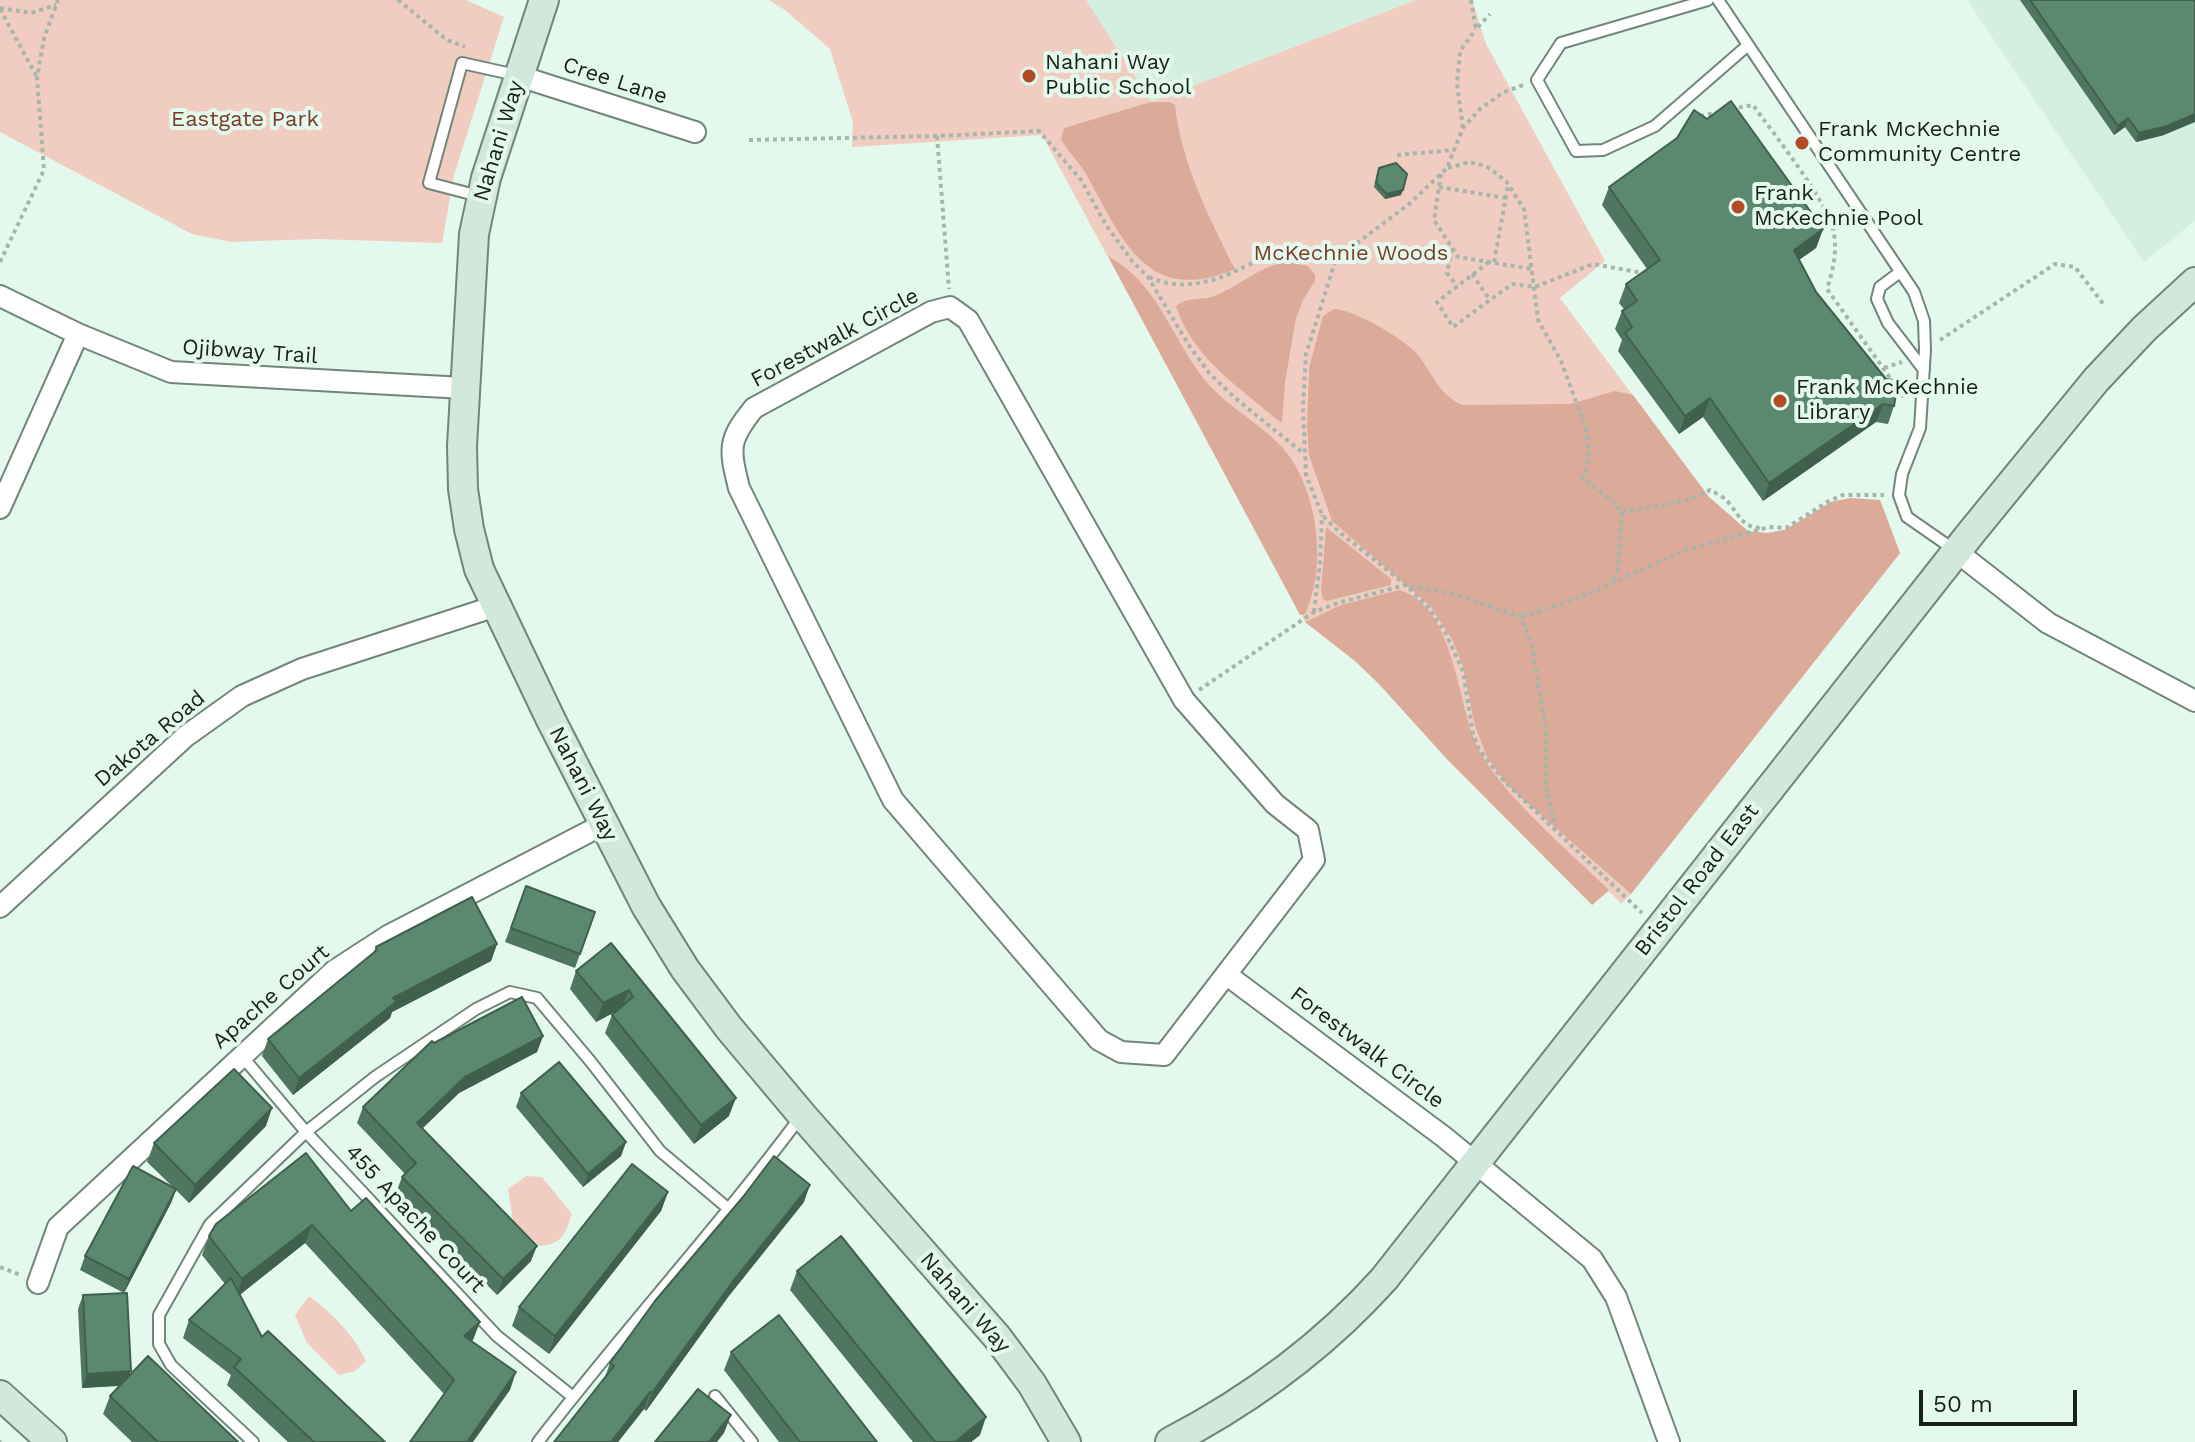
<!DOCTYPE html>
<style>
body{margin:0}
#map{position:relative;width:2195px;height:1442px;overflow:hidden;background:#e4f9ed;font-family:"Work Sans",sans-serif}
canvas{display:block}
.scale{position:absolute;left:1919px;top:1390px;width:158px;height:36px;box-sizing:border-box;border:4px solid #1a211d;border-top:0;padding-left:10px;font-size:24px;line-height:28px;white-space:nowrap;color:#1a211d;-webkit-text-stroke:6px #e4f9ed;paint-order:stroke}
</style>
<div id="map">
<canvas width="2195" height="1442"></canvas>
<div class="scale">50 m</div>
</div>
<script>
const g = document.querySelector('canvas').getContext('2d');
g.lineJoin = 'round';
function paint(path, color) { g.fillStyle = color; g.fill(path, 'evenodd'); }
function stroke(path, color, width, dash) { g.strokeStyle = color; g.lineWidth = width; g.lineCap = dash ? 'butt' : 'round'; g.setLineDash(dash || []); g.stroke(path); }
function drawText(font, color, halo, rows, align = 'center') {
  g.font = font + ' "Work Sans",sans-serif'; g.lineWidth = 8; g.setLineDash([]); g.textBaseline = 'middle'; g.strokeStyle = halo; g.fillStyle = color; for (const [text, x, y, turn = 0] of rows) {
    g.save(); g.translate(x, y); g.rotate((+turn || 0) * Math.PI / 180); g.textAlign = isNaN(turn) ? turn : align; if (halo) g.strokeText(text, 0, 0); g.fillText(text, 0, 0); g.restore();
  }
}
paint(new Path2D(`
 M769,0H1416L1151,102L852,147L853,122L830,49L785,10Z
 M1967,0H2195V221L2144,262Z`), '#d3efdf');
paint(new Path2D(`
 M0,0H466L504,17L454,175L442,243L317,239L231,242L192,234L0,132Z
 M769,0H1086L1151,102L1416,0H1472L1486,44L1605,261L1560,298L1709,497L1748,531L1767,533L1785,530L1831,502L1850,498L1880,500L1900,553L1631,894L1621,904L1609,891L1592,905L1446,758L1379,684L1355,661L1305,622L1042,135L852,147L853,122L830,49L785,10Z
 M526,1176L542,1177L572,1214C564,1235 564,1243 540,1246L513,1221L508,1189Z
 M309,1296C332,1313 354,1335 366,1361L355,1371L339,1375L307,1343L295,1315Z`), '#f1cdc1');
paint(new Path2D(`
 M1151,102H1169L1175,105C1181,162 1209,218 1235,269C1146,307 1122,238 1086,174C1079,161 1067,151 1061,139L1064,128Z
 M1108,256C1159,285 1170,335 1204,379C1225,405 1255,420 1278,443C1317,481 1329,565 1305,614L1300,615Z
 M1286,262L1308,266L1315,275V281L1303,300L1296,318L1285,382L1282,423C1272,416 1262,407 1252,399C1220,373 1189,347 1176,306C1186,297 1200,300 1212,297C1239,287 1256,268 1286,262Z
 M1334,309C1355,310 1404,339 1417,354C1433,373 1439,396 1463,405L1570,404L1615,391L1633,395L1709,497L1748,531L1767,533L1785,530L1831,502L1850,498L1880,500L1900,553L1631,894L1507,785L1487,757L1475,726L1463,667L1453,641L1431,607L1332,521L1309,455L1307,425L1309,368L1323,316Z
 M1326,527L1391,579V585L1327,601L1323,599L1321,590Z
 M1399,590C1452,603 1458,699 1474,739C1494,789 1569,851 1609,890L1592,905L1446,758L1379,684L1355,661L1305,622L1341,605Z`), '#dcaa99');
const lane = new Path2D(`
 M1708,0L1561,43L1537,80L1576,151L1603,150L1655,126L1747,46
 M1718,0L1914,292L1924,321L1925,350L1920,428L1902,474L1899,495L1907,517L1956,551
 M479,196L429,183L462,63L516,75
 M1900,272L1880,287L1877,299L1888,323L1924,370
 M241,1055L306,1132L497,1336L573,1397
 M715,1396L752,1442
 M253,1442L171,1365L159,1344V1315L210,1224L306,1132L375,1077L476,1009L510,992L537,998L591,1062L660,1151L730,1210
 M538,1442C623,1331 718,1228 801,1116`);
const street = new Path2D(`
 M519,76L695,132
 M0,296L78,334L171,372L464,388
 M950,307L968,320L1184,700L1275,804L1308,830L1314,860L1164,1055L1121,1052L1099,1040L893,800L739,488C729,448 728,440 754,408L931,312Z
 M0,508L78,334
 M1957,552L2048,623L2195,701
 M0,907L186,736L242,696L302,669L496,606
 M1227,975L1444,1137L1592,1259L1616,1297L1669,1442
 M38,1283L58,1227L334,971L388,936L604,824`);
const secondary = new Path2D(`
 M544,0L486,178L474,234L462,446L463,489L469,529L479,569L551,720L646,906L685,969L729,1028L802,1115L997,1337L1032,1384L1066,1442
 M0,1395L52,1442
 M1170,1442C1250,1400 1323,1347 1384,1279L1971,533L2096,380L2144,329L2195,282`);
stroke(lane, '#72857a', 14);
stroke(street, '#72857a', 24);
stroke(secondary, '#72857a', 32);
stroke(new Path2D(`
 M398,0L447,40L465,47
 M1471,0L1476,29L1490,14
 M0,8L31,13L56,5
 M0,9L37,77
 M1523,85L1504,92L1480,109L1463,128L1447,168L1409,204L1336,259L1306,354L1303,407L1306,475L1322,515L1338,531L1406,585L1429,608L1445,632L1463,671L1473,734L1479,749L1504,781L1642,913
 M1731,109L1753,105C1773,133 1829,203 1834,233C1837,254 1833,270 1827,289L1905,399
 M1700,116L1719,112
 M1463,128L1457,84L1460,51L1476,29
 M937,136L949,289
 M749,140L937,136L1039,131L1081,180L1106,225L1132,261L1148,277L1190,347L1210,374L1235,398L1303,453
 M1397,155L1454,150
 M1448,168L1469,162L1486,166L1506,181L1524,209L1538,320L1561,361L1586,429L1589,454L1583,479L1614,502L1622,512L1618,569L1611,584
 M1441,174L1434,220L1458,257L1532,269
 M1439,187L1506,198
 M1452,249L1447,273L1457,286
 M0,262L44,170L37,78L44,38L58,0
 M1489,262L1437,302L1453,327L1512,284L1535,287L1593,264L1643,273
 M1494,262L1508,186
 M1472,274L1490,300
 M1149,277C1182,292 1215,282 1246,266C1261,259 1276,250 1293,249C1309,248 1323,253 1336,259
 M1940,340L2055,264L2075,267L2104,305
 M1884,368L1902,362
 M1622,512L1689,500L1710,490C1715,493 1723,496 1727,501C1738,512 1741,528 1761,528
 M1314,612L1320,563L1322,515
 M1522,617L1591,593L1685,550L1769,527L1786,528L1829,501L1843,495H1884
 M1199,690L1314,612L1341,602L1406,585L1454,594L1521,617L1532,646L1546,730V785L1555,829
 M0,1267L20,1275
 M0,1441L1,1442`), '#a5b6ac', 4, [4, 4]);
stroke(lane, '#fff', 10);
stroke(street, '#fff', 20);
stroke(secondary, '#d0e9dc', 28);
paint(new Path2D(`
 M2020,0H2195L2164,135L2136,142L2125,127L2114,135Z
 M1377,173L1401,195L1385,199L1374,187Z
 M1609,187L1823,229L1816,248L1799,260L1816,292L1894,406L1888,424L1876,422L1763,501L1703,417L1679,434L1618,351L1622,340L1615,329L1622,311L1624,309L1619,303L1626,284L1647,269L1602,205Z
 M526,886L595,912L575,968L505,942Z
 M611,943L729,1116L694,1144L605,1033L612,1015L615,1012L596,1022L570,989L576,971Z
 M497,944L491,961L392,1012L390,1018L293,1095L262,1056L268,1039L373,953L376,947Z
 M543,1036L537,1052L459,1093L422,1129L531,1261L497,1295L396,1193L402,1177L405,1174L357,1123L363,1107L434,1043Z
 M521,1093L626,1142L621,1156L583,1187L516,1107Z
 M266,1126L189,1203L176,1190L171,1203L124,1293L80,1270L85,1256L173,1187L147,1162L154,1143Z
 M668,1192L661,1211L549,1354L512,1326L519,1307Z
 M804,1202L728,1297L646,1411L644,1409L618,1442H554L605,1377L610,1363Z
 M351,1211L480,1322L472,1341L510,1390L444,1394L305,1243L239,1295L262,1337L385,1442H288L227,1385L231,1375L183,1338L189,1320L225,1284L202,1255L209,1236Z
 M797,1271L980,1435L971,1442H913L790,1290Z
 M83,1295L129,1376L238,1442H132L103,1414L110,1396L120,1386L82,1388L78,1309Z
 M731,1352L877,1442H779L724,1370Z`), '#4e7660');
paint(new Path2D(`
 M2195,114V122L2164,135L2136,142L2139,133Z
 M2128,118L2125,127L2114,135L2118,126Z
 M1403,190L1401,195L1385,199L1387,194Z
 M1823,229L1816,248L1787,268L1794,250Z
 M1710,398L1703,417L1679,434L1685,416Z
 M1883,404L1876,422L1763,501L1769,483Z
 M497,944L491,961L392,1012L390,1018L293,1095L299,1078L393,998Z
 M629,990L622,1008L596,1022L603,1003Z
 M543,1036L537,1052L459,1093L411,1139L417,1123L465,1077Z
 M736,1098L729,1116L694,1144L701,1125Z
 M272,1108L266,1126L189,1203L195,1185Z
 M626,1142L621,1156L583,1187L588,1174Z
 M810,1185L804,1202L728,1297L646,1411L652,1393L734,1280Z
 M176,1189L171,1203L124,1293L129,1279Z
 M668,1192L661,1211L549,1354L555,1336Z
 M312,1225L305,1243L236,1298L242,1279Z
 M537,1246L531,1261L497,1295L503,1279Z
 M480,1322L473,1340L458,1354L464,1336Z
 M131,1371L126,1385L82,1388L87,1374Z
 M516,1372L510,1390L473,1442H467Z
 M650,1392L644,1409L618,1442H611Z
 M731,1415L724,1433L717,1442H709Z
 M986,1417L980,1435L971,1442H955Z`), '#40604e');
const building = new Path2D(`
 M2030,0H2195V114L2167,126L2139,133L2128,118L2118,126Z
 M1731,101L1823,229L1794,250L1816,292L1886,379L1898,381L1894,406L1883,404L1769,483L1710,398L1685,416L1625,333L1632,327L1622,311L1637,301L1626,284L1660,260L1609,187L1677,138L1694,110L1707,119Z
 M1396,163L1407,174L1403,190L1387,194L1376,183L1379,168Z
 M526,886L595,912L580,954L511,928Z
 M472,897L497,944L393,998L396,1002L299,1078L268,1039L377,950L376,947Z
 M611,943L736,1098L701,1125L612,1015L633,997L629,990L603,1003L576,971Z
 M522,997L543,1036L465,1077L417,1123L537,1246L503,1279L402,1177L416,1163L363,1107L432,1041L434,1043Z
 M559,1062L626,1142L588,1174L521,1093Z
 M234,1069L272,1108L195,1185L154,1143Z
 M306,1153L351,1211L366,1198L480,1322L464,1336L516,1372L467,1442H410L454,1380L312,1225L242,1279L209,1236L216,1224Z
 M774,1156L810,1185L734,1280L652,1393L650,1392L611,1442H554L614,1366L610,1363L655,1301L743,1197Z
 M632,1164L668,1192L555,1336L519,1307Z
 M133,1166L176,1189L129,1279L85,1256Z
 M841,1236L986,1417L955,1442H935L797,1271Z
 M231,1278L262,1337L268,1331L385,1442H314L234,1367L241,1359L189,1320Z
 M127,1293L131,1371L87,1374L83,1295Z
 M779,1315L877,1442H800L731,1352Z
 M148,1356L238,1442H158L110,1396Z
 M698,1389L731,1415L709,1442H655Z`);
paint(building, '#5b8970');
stroke(building, '#40604e', 2);
for (const [x, y, r, color] of [
 [1029,76,8,"#b14a25"],
 [1802,143,8,"#b14a25"],
 [1738,207,8,"#b14a25"],
 [1780,401,8,"#b14a25"]
]) { const dot = new Path2D(); dot.arc(x, y, r, 0, 2 * Math.PI); g.fillStyle = color; g.fill(dot); stroke(dot, '#e4f9ed', 3); }
drawText('22px', '#1a211d', '#e4f9ed', [
 ["Nahani Way",1045,63],
 ["Public School",1045,88],
 ["Frank McKechnie",1818,130],
 ["Community Centre",1818,155],
 ["Frank",1754,194],
 ["McKechnie Pool",1754,219],
 ["Frank McKechnie",1796,388],
 ["Library",1796,413]
], 'left');
drawText('22px', '#1a211d', '#e4f9ed', [
 ["Cree Lane",615,81,18],
 ["Nahani Way",499,141,-73],
 ["Forestwalk Circle",835,338,-28],
 ["Ojibway Trail",250,352,4],
 ["Dakota Road",150,739,-40],
 ["Nahani Way",583,784,63],
 ["Bristol Road East",1697,880,-52],
 ["Apache Court",271,997,-41],
 ["Forestwalk Circle",1367,1048,37],
 ["455 Apache Court",415,1219,47],
 ["Nahani Way",965,1303,49]
]);
drawText('22px', '#7b3c27', '#e4f9ed', [
 ["Eastgate Park",245,120],
 ["McKechnie Woods",1351,254]
]);
</script>
